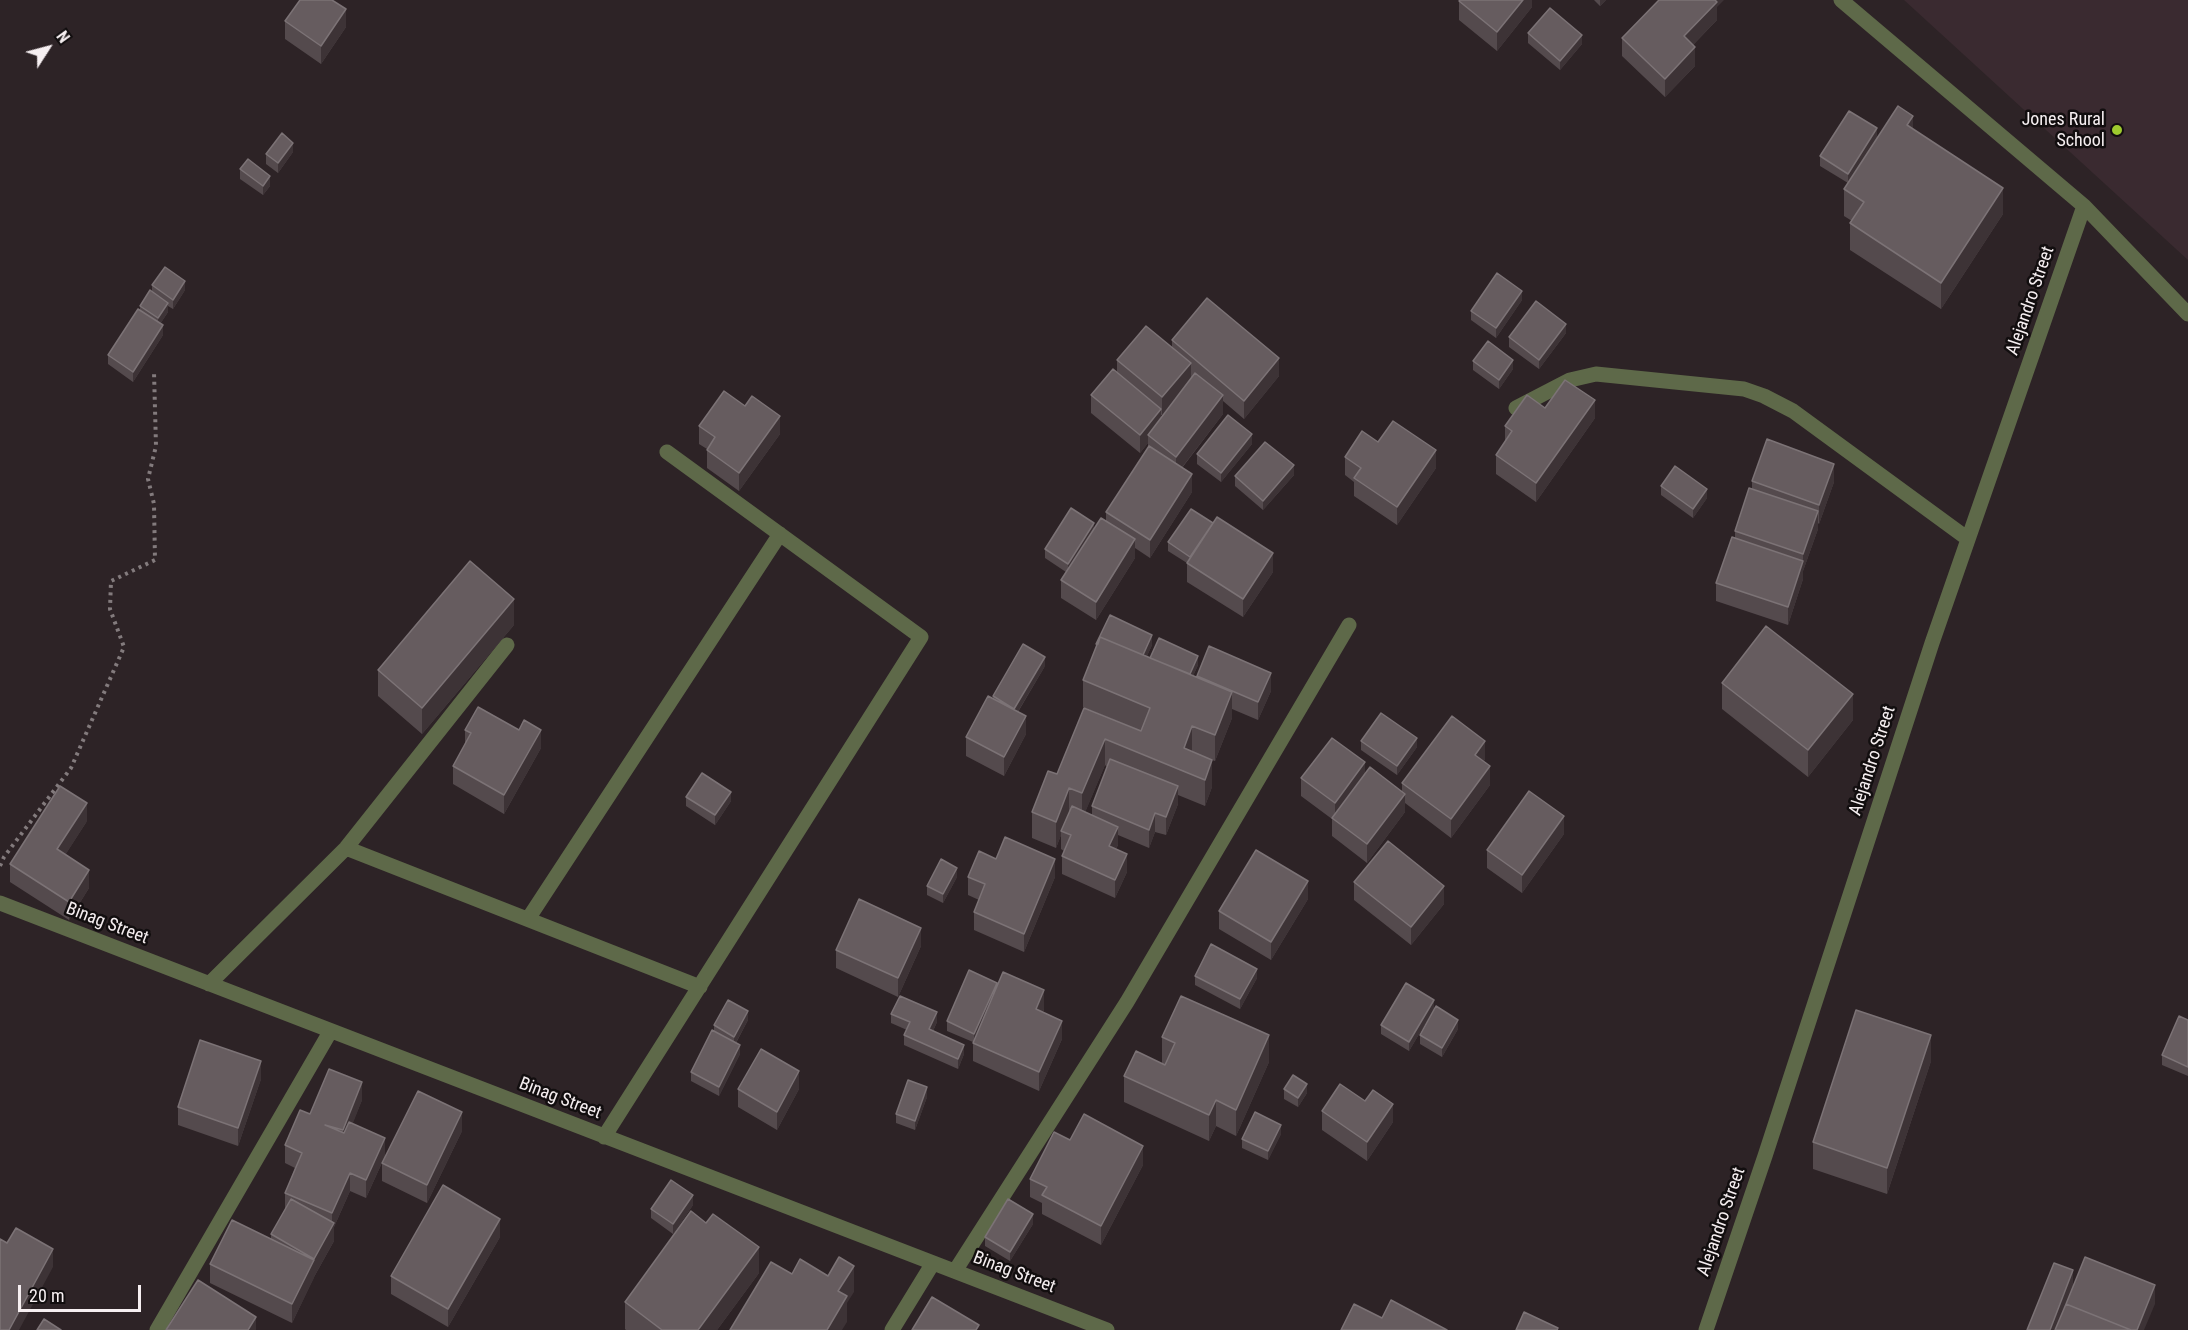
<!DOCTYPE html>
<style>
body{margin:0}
#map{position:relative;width:2188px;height:1330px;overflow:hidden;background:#2d2326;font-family:"Roboto Condensed",sans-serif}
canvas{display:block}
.north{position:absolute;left:18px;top:18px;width:60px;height:60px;-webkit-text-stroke:4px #120e0f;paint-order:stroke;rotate:54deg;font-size:16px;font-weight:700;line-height:24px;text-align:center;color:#f6eff1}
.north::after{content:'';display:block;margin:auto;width:21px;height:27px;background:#f6eff1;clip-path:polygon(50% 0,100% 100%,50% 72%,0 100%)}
.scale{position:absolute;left:18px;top:1285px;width:123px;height:27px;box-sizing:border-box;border:3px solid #f6eff1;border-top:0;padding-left:8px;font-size:18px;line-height:21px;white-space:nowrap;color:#f6eff1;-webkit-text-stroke:4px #120e0f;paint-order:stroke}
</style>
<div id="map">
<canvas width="2188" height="1330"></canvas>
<div class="north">N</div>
<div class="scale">20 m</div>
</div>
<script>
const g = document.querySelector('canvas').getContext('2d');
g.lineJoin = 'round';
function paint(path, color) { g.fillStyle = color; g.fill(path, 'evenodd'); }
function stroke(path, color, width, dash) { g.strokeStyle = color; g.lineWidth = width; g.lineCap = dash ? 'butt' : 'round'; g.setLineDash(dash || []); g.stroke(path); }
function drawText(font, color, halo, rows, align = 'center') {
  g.font = font + ' "Roboto Condensed",sans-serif'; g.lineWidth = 5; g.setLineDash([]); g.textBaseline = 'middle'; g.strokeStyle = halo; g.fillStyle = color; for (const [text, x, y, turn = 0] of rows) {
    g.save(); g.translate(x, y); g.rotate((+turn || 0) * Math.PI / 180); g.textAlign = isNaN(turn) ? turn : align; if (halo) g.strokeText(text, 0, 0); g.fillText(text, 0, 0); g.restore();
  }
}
paint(new Path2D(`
 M1904,0H2188V260Z`), '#3a2a30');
stroke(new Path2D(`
 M0,866L4,857L71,768L124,647L110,609L111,581L155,560L154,504L148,479L156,446L154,372`), '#837b7d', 4, [3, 4.5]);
stroke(new Path2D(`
 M1841,0L2084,206L2188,314
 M1516,408L1570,380L1596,374L1744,389L1764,396L1793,411L1968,539
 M346,848L700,987
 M0,903L1107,1330
 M528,919L780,534
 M209,984L346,848L507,645
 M604,1137L921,637L667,452
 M955,1271L1127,1002L1349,625
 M157,1330L330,1032
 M892,1330L933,1263
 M1706,1330L1765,1156L1932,643L2084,206`), '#5e6949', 15);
paint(new Path2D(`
 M1532,0V7L1497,51L1459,20V1Z
 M1594,0H1606L1600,6Z
 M1717,7V20L1693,45L1695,66L1665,97L1622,56V38Z
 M285,21L346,27L321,64L285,39Z
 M1528,33L1582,44L1560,70L1528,43Z
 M1913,129L2003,214L1941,309L1850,250V223L1852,221L1844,216V189L1848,183L1820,166V156L1877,138L1860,165Z
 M293,152L278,173L266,164V154Z
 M240,169L270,186L263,195L240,179Z
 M152,285L185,290L173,309L168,306V312L160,324L163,335L133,382L108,364V355L140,310V306L152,291Z
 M1522,300L1496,338L1471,320V311Z
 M1566,333L1539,369L1509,347V337Z
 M1172,340L1279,376L1244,419L1223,401V414L1182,468L1192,492L1150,558L1135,548V558L1096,620L1061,598V580L1066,572L1045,558V549L1094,529L1106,521V512L1148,448V443L1140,453L1091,413V395L1117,373V360L1172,347ZM1175,399L1161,418V415H1162Z
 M1473,361L1513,369L1499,389L1473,370Z
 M1595,418L1536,502L1496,474V455L1505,442V426Z
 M699,426L780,434L739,491L707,468V449L699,444Z
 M1378,442L1436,468L1397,525L1354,496V482L1345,475V457Z
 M1252,444L1221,482L1197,464V454Z
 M1294,475L1263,510L1235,486V476Z
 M1752,481L1834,482L1819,524L1818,523V529L1803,571V579L1788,625L1716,601V583L1735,538V531L1752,489Z
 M1661,486L1707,498L1693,518L1661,495Z
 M1168,542L1273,572L1243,617L1187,582V563L1168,551Z
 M514,625L422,734L378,696V670Z
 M1096,644L1152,645L1147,656L1150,658L1198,665L1193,676L1197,677V676L1271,691L1258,720L1232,709V718L1215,761L1212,760V787L1205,806L1178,795V804L1166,835L1155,832L1149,848L1118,835V845L1116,849L1127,872L1115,898L1062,874V856L1064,851L1061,849V835L1056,848L1032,838V812L1057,774L1084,708L1141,731L1083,707V680L1096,648ZM1105,765L1107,767L1092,806V815L1085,812Z
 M1045,666L1018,712L1026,734L1004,776L966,756V737L993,699V696Z
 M1722,683L1853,720L1808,777L1722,709Z
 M465,730L541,748L504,814L453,784V766L465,744Z
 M1361,741L1417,747L1397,775L1361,750Z
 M1485,759L1484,761L1490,785L1451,838L1405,803V812L1367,863L1332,836V819L1301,796V778L1365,774L1402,791V783Z
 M686,797L731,801L715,825L686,806Z
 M87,821L65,855L89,888L69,920L10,882V864Z
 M1564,834L1522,893L1487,868V850Z
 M996,859L1055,877L1024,952L974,930V912L979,900L968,895V877Z
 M957,877L943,903L927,895V886Z
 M1354,882L1444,904L1411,945L1354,900Z
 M1308,899L1271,960L1219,929V911Z
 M921,946L898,997L836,968V950Z
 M1195,976L1257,978L1240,1009L1195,985Z
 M997,987L1044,1009L1043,1012L1062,1039L1039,1091L973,1061V1042L947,1031V1021Z
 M1434,1009L1409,1051L1381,1034V1025Z
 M891,1014L937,1022L933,1031L964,1054L958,1069L904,1045V1035L907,1030L891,1023Z
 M748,1020L736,1043L740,1054L719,1096L691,1081V1072L714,1031V1025Z
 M2188,1020V1076L2162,1065V1055Z
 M1458,1029L1442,1057L1420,1044V1035Z
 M1162,1037L1269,1062L1236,1136L1216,1126L1209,1141L1124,1102V1076L1162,1063Z
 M1931,1061L1887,1194L1813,1169V1142Z
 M261,1079L238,1146L178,1125V1107Z
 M738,1089H799L777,1130L738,1107Z
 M1284,1089L1307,1093L1298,1107L1284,1099Z
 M927,1097L915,1130L896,1123V1114Z
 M362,1100L352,1124L385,1156L366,1198L350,1191L334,1227V1241L314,1277L292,1323L210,1283V1264L271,1239V1234L285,1210V1193L295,1168L285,1163V1145L310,1114Z
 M1322,1111L1393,1122L1367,1161L1322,1130Z
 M462,1131L427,1203L382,1181V1163Z
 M1281,1134L1268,1160L1242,1148V1139Z
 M1143,1165L1101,1245L1042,1214V1203L1030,1197V1179Z
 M693,1205L673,1234L651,1218V1209Z
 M1033,1224L1010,1261L985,1246V1237Z
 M500,1237L448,1327L391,1294V1276Z
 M759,1273L717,1330H626L625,1329V1302Z`), '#544a4d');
paint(new Path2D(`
 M1523,0H1532V7L1497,51V32Z
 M1600,0H1606L1600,6Z
 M1715,0H1724L1717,7V20L1684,54V36Z
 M346,9V27L321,64V46Z
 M1582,35V44L1560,70V61Z
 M1695,47V66L1665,97V79Z
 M1913,116V142L1907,125Z
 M1877,128V138L1848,183V174Z
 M293,143V152L278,173V163Z
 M270,176V186L263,195V186Z
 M2003,188V214L1941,309V283Z
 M185,281V290L173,309V300Z
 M1522,291V300L1496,338V328Z
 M168,303V312L158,327V318Z
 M1566,324V333L1539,369V360Z
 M163,325V335L133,382V372Z
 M1279,358V376L1244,419V401Z
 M1513,360V369L1499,389V380Z
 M1191,363V381L1162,415V397Z
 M1223,395V414L1176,475V457Z
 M1595,400V418L1536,502V483Z
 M1161,409V427L1148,435V443L1140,453V435Z
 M780,416V434L739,491V473Z
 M1252,434V444L1221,482V473Z
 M1436,450V468L1397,525V507Z
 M1834,464V482L1819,524V505Z
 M1294,465V475L1263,510V501Z
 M1192,474V492L1150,558V540Z
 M1707,489V498L1693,518V509Z
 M1818,511V529L1803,571V579L1788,625V607L1803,561V554Z
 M1094,523V532L1068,573V564Z
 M1135,539V558L1096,620V602Z
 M1273,553V572L1243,617V599Z
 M514,599V625L422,734V708Z
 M1152,635V645L1139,673V663Z
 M1198,656V665L1186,691V682Z
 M1045,657V666L1014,718V709Z
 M1271,673V691L1258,720V702Z
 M1232,692V718L1215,761V735Z
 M1853,694V720L1808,777V750Z
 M1026,716V734L1004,776V757Z
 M1192,726V752L1184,748Z
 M541,730V748L504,814V795Z
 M1417,738V747L1397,775V766Z
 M1105,739V765L1082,820V793Z
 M1485,741V759L1475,773V755Z
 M1212,760V787L1205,806V780Z
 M1365,762V780L1335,821V803Z
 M1490,766V785L1451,838V819Z
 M1178,786V804L1166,835V817Z
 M1069,788V814L1061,831V835L1056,848V822Z
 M731,792V801L715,825V815Z
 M1405,794V812L1367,863V844Z
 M87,803V821L57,868V849Z
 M1155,813V832L1149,848V830Z
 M1564,816V834L1522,893V875Z
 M1118,827V845L1109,864V846Z
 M1127,854V872L1115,898V880Z
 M1055,859V877L1024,952V934Z
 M957,868V877L943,903V894Z
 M89,870V888L69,920V902Z
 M1308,881V899L1271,960V942Z
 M1444,886V904L1411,945V927Z
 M921,928V946L898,997V978Z
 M1257,969V978L1240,1009V999Z
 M997,983V992L974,1043V1034Z
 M1044,990V1009L1036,1027V1009Z
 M1434,1000V1009L1409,1051V1042Z
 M748,1011V1020L734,1046V1037Z
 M937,1012V1022L929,1039V1029Z
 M1458,1020V1029L1442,1057V1048Z
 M1062,1021V1039L1039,1091V1072Z
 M1269,1035V1062L1236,1136V1110Z
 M1931,1035V1061L1887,1194V1168Z
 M740,1045V1054L719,1096V1087Z
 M964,1045V1054L958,1069V1059Z
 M261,1061V1079L238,1146V1128Z
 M799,1071V1089L777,1130V1112Z
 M362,1082V1100L343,1149V1130Z
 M1307,1084V1093L1298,1107V1098Z
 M927,1087V1097L915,1130V1121Z
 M1216,1100V1126L1209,1141V1115Z
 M1393,1104V1122L1367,1161V1142Z
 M462,1112V1131L427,1203V1185Z
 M1281,1125V1134L1268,1160V1151Z
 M385,1138V1156L366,1198V1180Z
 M1143,1146V1165L1101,1245V1226Z
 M350,1173V1191L334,1227V1241L314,1277V1259L332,1227V1213Z
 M693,1195V1205L673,1234V1224Z
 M1033,1214V1224L1010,1261V1252Z
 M500,1219V1237L448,1327V1309Z
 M759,1247V1273L717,1330H698Z
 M53,1249V1267L19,1330H9Z
 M314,1260V1278L292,1323V1304Z
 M854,1266V1292L847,1303V1322L842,1330H827L838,1291Z
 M2073,1270V1288L2057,1330H2050Z
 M2155,1285V1304L2144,1330H2137Z
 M256,1317V1330H248Z`), '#3d3336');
const building = new Path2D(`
 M300,0H332L346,9L321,46L285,21Z
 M1460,0H1523L1497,32L1459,1Z
 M1659,0H1715L1717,2L1684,36L1695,47L1665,79L1622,38Z
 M1550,8L1582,35L1560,61L1528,33Z
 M1898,106L1913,116L1907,125L2003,188L1941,283L1850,223L1864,202L1844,189Z
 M1849,111L1877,128L1848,174L1820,156Z
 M282,133L293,143L278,163L266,154Z
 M248,159L270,176L263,186L240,169Z
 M165,267L185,281L173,300L152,285Z
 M1497,273L1522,291L1496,328L1471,311Z
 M150,290L168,303L158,318L140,306Z
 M1207,298L1279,358L1244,401L1172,340Z
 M1536,301L1566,324L1539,360L1509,337Z
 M138,309L163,325L133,372L108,355Z
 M1146,326L1191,363L1162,397L1117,360Z
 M1488,341L1513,360L1499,380L1473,361Z
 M1113,369L1161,409L1140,435L1091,395Z
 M1195,373L1223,395L1176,457L1148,435Z
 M1565,380L1595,400L1536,483L1496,455L1512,431L1505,426L1527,395L1545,408Z
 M724,391L745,406L752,396L780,416L739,473L707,450L715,437L699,426Z
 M1228,415L1252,434L1221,473L1197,454Z
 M1393,421L1436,450L1397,507L1354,478L1361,468L1345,457L1362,431L1378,442Z
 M1767,439L1834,464L1819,505L1752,481Z
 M1265,442L1294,465L1263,501L1235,476Z
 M1149,446L1192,474L1150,540L1106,512Z
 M1675,466L1707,489L1693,509L1661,486Z
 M1749,488L1818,511L1803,554L1735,531Z
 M1071,508L1094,523L1068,564L1045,549Z
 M1191,509L1213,523L1190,557L1168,542Z
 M1217,517L1273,553L1243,599L1187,563Z
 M1101,518L1135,539L1096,602L1061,580Z
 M1732,537L1803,561L1788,607L1716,583Z
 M470,561L514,599L422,708L378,670Z
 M1110,615L1152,635L1143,655L1100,637L1098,644H1096Z
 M1766,626L1853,694L1808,750L1722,683Z
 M1100,637L1232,692L1215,735L1192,726L1184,748L1212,760L1205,780L1105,739L1082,793L1069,788L1056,822L1032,812L1048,771L1057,774L1084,708L1141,731L1150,708L1083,680Z
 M1159,638L1198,656L1190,674L1150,658Z
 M1023,644L1045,657L1014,709L993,696Z
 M1209,646L1271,673L1258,702L1197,676Z
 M988,696L1026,716L1004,757L966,737Z
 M478,707L519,730L524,720L541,730L504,795L453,766L471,733L465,730Z
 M1381,713L1417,738L1397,766L1361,741Z
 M1452,716L1485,741L1475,755L1490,766L1451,819L1402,783Z
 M1332,738L1365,762L1335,803L1301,778Z
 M1110,759L1178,786L1166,817L1155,813L1149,830L1092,806Z
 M1370,767L1405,794L1367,844L1332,818Z
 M702,773L731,792L715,815L686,797Z
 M60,786L87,803L57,849L89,870L69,902L10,864Z
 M1529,791L1564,816L1522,875L1487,850Z
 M1072,806L1118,827L1109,846L1127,854L1115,880L1062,856L1071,835L1061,831Z
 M1005,837L1055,859L1024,934L974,912L985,884L968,877L979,851L996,859Z
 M1388,841L1444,886L1411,927L1354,882Z
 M1256,850L1308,881L1271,942L1219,911Z
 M941,859L957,868L943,894L927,886Z
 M859,899L921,928L898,978L836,950Z
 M1211,944L1257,969L1240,999L1195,976Z
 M969,970L997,983L974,1034L947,1021Z
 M1003,972L1044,990L1036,1009L1062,1021L1039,1072L973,1043Z
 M1406,983L1434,1000L1409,1042L1381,1025Z
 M900,996L937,1012L929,1029L964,1045L958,1059L904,1035L910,1022L891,1014Z
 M1181,996L1269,1035L1236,1110L1216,1100L1209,1115L1124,1076L1136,1051L1165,1065L1175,1043L1162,1037Z
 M728,1000L748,1011L734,1037L714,1025Z
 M1436,1006L1458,1020L1442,1048L1420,1035Z
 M1856,1010L1931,1035L1887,1168L1813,1142Z
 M2179,1016L2188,1020V1067L2162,1055Z
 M712,1030L740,1045L719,1087L691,1072Z
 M200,1040L261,1061L238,1128L178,1107Z
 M761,1049L799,1071L777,1112L738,1089Z
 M329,1069L362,1082L343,1130L325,1125L344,1133L349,1122L385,1138L366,1180L350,1173L332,1213L285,1193L302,1153L285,1145L300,1110L310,1114Z
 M1293,1075L1307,1084L1298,1098L1284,1089Z
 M908,1080L927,1087L915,1121L896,1114Z
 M1340,1084L1365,1101L1373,1090L1393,1104L1367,1142L1322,1111Z
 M418,1091L462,1112L427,1185L382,1163Z
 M1255,1112L1281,1125L1268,1151L1242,1139Z
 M1084,1114L1143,1146L1101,1226L1042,1195L1047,1187L1030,1179L1054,1132L1070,1140Z
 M671,1180L693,1195L673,1224L651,1209Z
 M443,1185L500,1219L448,1309L391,1276Z
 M291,1199L334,1223L314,1259L271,1234Z
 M1008,1199L1033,1214L1010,1252L985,1237Z
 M691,1211L706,1223L713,1214L759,1247L698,1330H662L625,1302Z
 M232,1220L314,1260L292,1304L210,1264Z
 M16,1228L53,1249L9,1330H0V1239L7,1243Z
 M839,1257L854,1266L838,1291L847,1296L827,1330H730L771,1262L792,1274L800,1259L828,1276Z
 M2085,1257L2155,1285L2137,1330H2131L2066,1304Z
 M2054,1263L2073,1270L2050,1330H2027Z
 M198,1280L256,1317L248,1330H166Z
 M932,1297L979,1325L976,1330H912Z
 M1391,1300L1447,1330H1341L1354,1304L1382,1318Z
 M2066,1304L2131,1330H2055Z
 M1524,1312L1558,1328L1557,1330H1516Z
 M44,1319L61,1330H37Z`);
paint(building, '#665c5f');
stroke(building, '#7c7376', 1.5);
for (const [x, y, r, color] of [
 [2117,130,6,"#9eca2e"]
]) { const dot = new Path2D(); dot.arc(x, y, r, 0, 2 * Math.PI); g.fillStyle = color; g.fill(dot); stroke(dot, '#120e0f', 2); }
drawText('18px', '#f6eff1', '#120e0f', [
 ["Jones Rural",2105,120],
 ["School",2105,141]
], 'right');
drawText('18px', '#f6eff1', '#120e0f', [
 ["Alejandro Street",2031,301,-71],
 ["Alejandro Street",1873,761,-72],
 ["Binag Street",107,924,21],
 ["Binag Street",560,1099,21],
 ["Alejandro Street",1722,1222,-71],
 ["Binag Street",1014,1273,21]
]);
</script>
